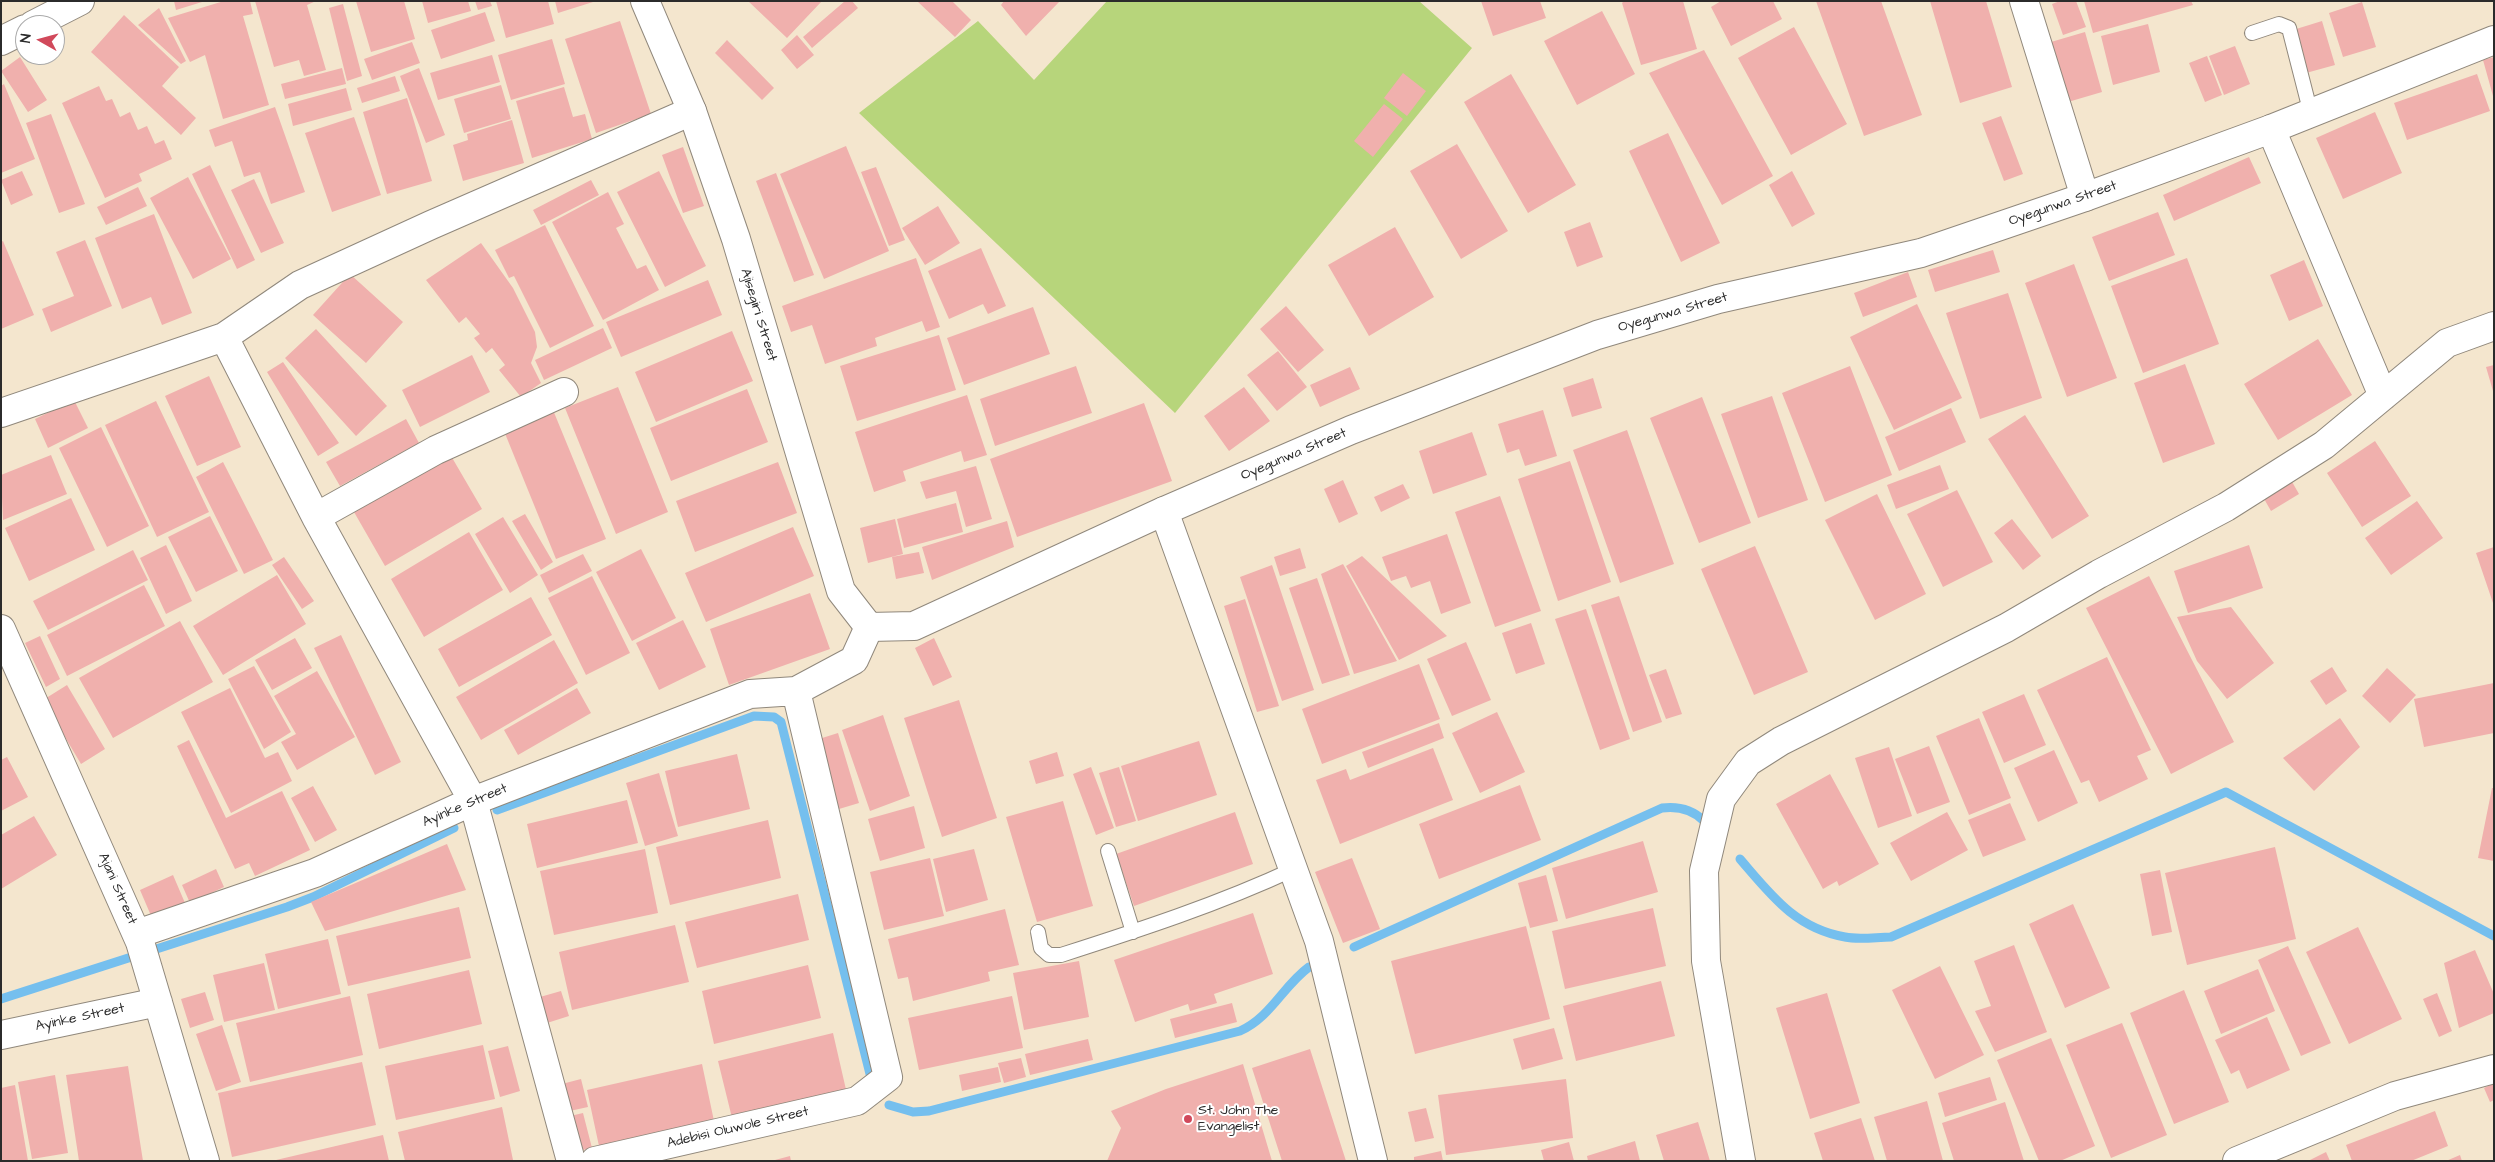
<!DOCTYPE html>
<style>
body{margin:0}
#map{position:relative;width:2495px;height:1162px;overflow:hidden;background:#f4e6ce;font-family:"Architects Daughter",sans-serif}
canvas{display:block}
.frame{position:absolute;inset:0;border:2px solid #2b2b2b;pointer-events:none}
.north{position:absolute;left:15px;top:15px;width:50px;height:50px;box-sizing:border-box;background:#fff;border:1px solid #aaa;border-radius:50%;rotate:277deg;font-size:14px;font-weight:700;line-height:20px;text-align:center;color:#2b2b2b}
.north::after{content:'';display:block;margin:auto;width:18px;height:22px;background:#d1495b;clip-path:polygon(50% 0,100% 100%,50% 72%,0 100%)}
</style>
<div id="map">
<canvas width="2495" height="1162"></canvas>
<div class="frame"></div>
<div class="north">N</div>
</div>
<script>
const g = document.querySelector('canvas').getContext('2d');
g.lineJoin = 'round';
function paint(path, color) { g.fillStyle = color; g.fill(path, 'evenodd'); }
function stroke(path, color, width, dash) { g.strokeStyle = color; g.lineWidth = width; g.lineCap = dash ? 'butt' : 'round'; g.setLineDash(dash || []); g.stroke(path); }
function drawText(font, color, halo, rows, align = 'center') {
  g.font = font + ' "Architects Daughter",sans-serif'; g.lineWidth = 4; g.setLineDash([]); g.textBaseline = 'middle'; g.strokeStyle = halo; g.fillStyle = color; for (const [text, x, y, turn = 0] of rows) {
    g.save(); g.translate(x, y); g.rotate((+turn || 0) * Math.PI / 180); g.textAlign = isNaN(turn) ? turn : align; if (halo) g.strokeText(text, 0, 0); g.fillText(text, 0, 0); g.restore();
  }
}
paint(new Path2D(`
 M1107,1H1419L1472,48L1175,413L859,113L978,21L1034,80Z`), '#b7d57b');
stroke(new Path2D(`
 M497,810L754,716L774,717L781,722L871,1078
 M1740,859C1771,895 1795,928 1845,937C1859,940 1877,937 1891,937L2226,792L2494,936
 M1354,947L1662,808C1678,806 1692,809 1704,821
 M1,999L287,907L313,897L454,828
 M889,1105L913,1112L929,1111L1240,1031C1271,1017 1283,986 1309,967`), '#75bfee', 9);
paint(new Path2D(`
 M174,1H202V2L176,10Z
 M224,1H250L253,14L243,16L269,105L223,119L205,55L190,62L168,18Z
 M255,1H316L307,5L326,70L304,76L299,60L274,67Z
 M356,1H404L415,39L371,52Z
 M422,1H468L471,11L428,23Z
 M475,1H490L492,6L478,10Z
 M496,1H548L554,24L506,38Z
 M555,1H593V2L558,13Z
 M748,1H822L787,38Z
 M845,1H852L858,8L812,48L803,37Z
 M917,1H952L971,20L955,37Z
 M1004,1H1060L1026,36L1001,5Z
 M1481,1H1540L1546,18L1493,36Z
 M1624,1H1683L1697,49L1641,65L1622,3Z
 M1721,1H1773L1782,19L1731,46L1711,7Z
 M1816,1H1881L1922,115L1864,136Z
 M1930,1H1986L2012,87L1960,103Z
 M2060,1H2076L2086,27L2063,35L2052,4Z
 M2084,1H2191L2193,5L2093,33Z
 M2362,2L2376,47L2343,57L2329,13Z
 M343,4L362,76L347,81L329,8Z
 M159,8L186,61L181,64L138,25Z
 M1602,11L1635,74L1577,105L1544,41Z
 M485,12L495,41L441,59L431,30Z
 M124,15L179,67L162,86L196,118L181,135L91,52Z
 M620,21L651,114L596,133L565,39Z
 M2322,21L2335,65L2306,73L2293,30Z
 M2148,24L2160,72L2113,85L2101,36Z
 M1794,27L1847,124L1791,155L1738,58Z
 M2085,32L2102,92L2068,102L2051,42Z
 M797,35L814,55L797,69L781,50Z
 M552,39L565,84L511,100L498,55Z
 M727,40L774,88L762,100L715,53Z
 M412,42L420,63L372,80L364,59Z
 M2235,46L2250,84L2224,95L2209,56Z
 M1704,50L1773,176L1722,205L1649,73Z
 M492,55L500,82L438,100L430,73Z
 M2207,56L2222,95L2205,102L2189,63Z
 M20,57L47,100L28,112L1,71Z
 M2494,57V96H2493L2483,60Z
 M342,68L346,84L285,99L281,84Z
 M419,68L445,135L426,143L400,76Z
 M1403,73L1426,91L1407,116L1384,98Z
 M1511,74L1576,185L1528,213L1464,102Z
 M2477,74L2490,111L2407,140L2394,103Z
 M395,76L400,91L362,103L357,88Z
 M4,84L35,159L1,173V86Z
 M501,85L511,119L464,133L454,99Z
 M99,86L106,101L112,99L120,117L130,112L138,130L147,126L155,144L164,140L172,159L139,174L142,181L105,198L62,103Z
 M564,87L573,117L585,114L592,139L532,158L516,101Z
 M346,88L352,110L293,126L288,104Z
 M407,98L432,181L387,194L363,112Z
 M1384,104L1403,119L1373,157L1354,141Z
 M275,107L305,192L271,204L260,172L244,177L232,141L215,147L209,130Z
 M2375,112L2402,173L2343,199L2316,138Z
 M51,114L85,204L59,213L26,123Z
 M2001,116L2023,174L2004,181L1982,123Z
 M354,117L381,195L332,212L305,133Z
 M512,120L524,163L463,181L453,145L468,140L467,134Z
 M1668,133L1720,243L1681,262L1629,151Z
 M1457,144L1508,231L1461,259L1410,171Z
 M846,146L889,251L824,279L780,174Z
 M683,147L704,206L683,213L662,155Z
 M2249,157L2261,183L2174,221L2163,195Z
 M210,165L255,260L237,269L192,174Z
 M876,167L905,240L889,246L861,172Z
 M22,171L33,195L11,205L1,180Z
 M659,171L706,266L665,287L617,192Z
 M1792,171L1815,214L1792,227L1769,185Z
 M776,173L814,275L794,282L756,181Z
 M188,177L231,259L193,279L150,198Z
 M254,179L284,243L261,253L231,190Z
 M591,180L599,195L541,225L533,210Z
 M138,187L147,206L106,225L97,207Z
 M608,192L624,224L616,228L637,269L646,265L659,290L603,320L552,222Z
 M938,206L960,243L925,265L902,228Z
 M2158,212L2175,255L2109,281L2092,237Z
 M154,214L192,313L162,325L151,297L122,309L95,238Z
 M1590,222L1603,257L1577,267L1564,232Z
 M545,225L594,326L550,348L514,276L509,278L495,250Z
 M1395,227L1434,297L1369,336L1328,265Z
 M85,240L112,306L51,332L42,309L74,296L56,252Z
 M3,241L34,315L1,329V242Z
 M481,243L513,288L535,332L537,347L531,363L541,383L521,397L499,370L505,365L492,348L486,353L474,338L480,334L466,317L459,323L426,280Z
 M981,248L1006,306L988,314L983,304L949,319L928,271Z
 M1993,250L2000,272L1935,292L1928,270Z
 M916,258L940,327L926,332L922,321L875,338L877,346L825,364L812,325L791,332L782,306Z
 M2187,258L2219,344L2143,373L2111,286Z
 M2304,260L2323,306L2289,321L2270,275Z
 M2074,264L2117,378L2067,397L2025,283Z
 M1908,272L1917,297L1863,317L1854,293Z
 M350,274L403,322L366,363L313,315Z
 M708,280L722,315L621,357L606,322Z
 M2008,293L2042,398L1980,419L1946,313Z
 M1917,304L1962,398L1894,430L1850,337Z
 M1286,306L1324,350L1298,372L1260,329Z
 M1033,307L1050,354L964,385L947,338Z
 M603,328L612,348L544,380L535,360Z
 M316,329L387,406L356,436L285,358Z
 M732,331L753,381L656,422L635,372Z
 M939,335L956,390L857,421L840,366Z
 M2318,339L2352,395L2278,440L2244,384Z
 M1278,351L1307,387L1277,411L1247,375Z
 M472,355L490,392L420,427L402,390Z
 M283,362L339,443L318,456L267,372Z
 M2185,364L2215,444L2163,463L2134,383Z
 M2494,365V391H2493L2486,367Z
 M1076,366L1092,413L995,446L980,399Z
 M1850,366L1892,475L1825,502L1782,393Z
 M1350,367L1360,389L1320,407L1310,385Z
 M209,376L241,447L197,466L165,396Z
 M1593,378L1602,408L1572,417L1563,388Z
 M618,387L668,512L616,534L565,408Z
 M1244,387L1270,421L1229,451L1204,416Z
 M747,389L768,442L671,481L650,428Z
 M967,395L987,455L964,462L961,451L903,471L906,481L874,492L855,432Z
 M1772,396L1808,500L1758,518L1721,414Z
 M1702,397L1751,523L1699,543L1650,418Z
 M74,400L88,428L48,448L35,419Z
 M156,401L209,512L157,537L105,425Z
 M1144,403L1172,481L1017,537L990,459Z
 M1951,408L1966,442L1899,471L1885,437Z
 M553,410L606,539L556,559L504,431Z
 M1543,410L1557,456L1525,466L1519,449L1507,453L1498,424Z
 M2025,415L2089,516L2052,539L1988,439Z
 M406,419L419,443L340,486L326,462Z
 M101,427L149,526L107,547L59,448Z
 M1627,430L1674,564L1620,583L1573,450Z
 M1472,432L1487,475L1433,494L1419,451Z
 M2375,441L2411,496L2362,527L2327,473Z
 M447,449L482,509L385,566L350,505Z
 M51,455L67,494L3,520L1,475Z
 M1570,461L1611,582L1558,601L1518,479Z
 M223,462L273,560L244,574L196,477Z
 M778,462L797,513L695,552L676,501Z
 M1940,465L1949,489L1896,509L1887,485Z
 M976,466L992,519L966,527L956,491L926,499L920,482Z
 M1343,480L1358,514L1339,523L1324,489Z
 M2291,480L2299,494L2271,511L2263,497Z
 M1403,484L1410,498L1381,512L1374,497Z
 M1957,490L1993,562L1943,587L1907,514Z
 M1877,494L1926,594L1875,620L1825,520Z
 M1500,496L1541,611L1495,627L1455,512Z
 M71,498L95,550L29,581L5,528Z
 M2417,501L2443,538L2391,575L2365,538Z
 M956,503L963,532L904,548L897,519Z
 M525,514L553,562L541,570L512,521Z
 M210,516L238,571L196,592L168,537Z
 M503,517L538,575L510,593L475,534Z
 M895,519L903,554L868,563L860,528Z
 M2012,519L2041,556L2023,570L1994,533Z
 M1007,521L1014,547L932,580L922,547Z
 M793,527L814,576L706,622L685,573Z
 M469,532L503,590L424,637L391,579Z
 M1447,534L1471,603L1441,614L1430,581L1411,588L1406,576L1391,581L1382,557Z
 M166,545L192,601L166,614L140,558Z
 M2249,545L2263,588L2188,613L2174,571Z
 M1755,546L1808,672L1754,695L1701,569Z
 M2494,547V603H2493L2476,553Z
 M1300,548L1306,568L1280,576L1274,557Z
 M641,549L676,618L632,641L596,572Z
 M133,550L148,580L48,630L33,601Z
 M919,552L924,573L896,579L892,557Z
 M583,554L592,571L549,593L540,575Z
 M1362,556L1447,636L1399,660L1346,566Z
 M284,557L314,601L302,609L272,565Z
 M1343,564L1397,661L1354,674L1321,574Z
 M1272,565L1314,690L1282,701L1240,577Z
 M277,575L306,624L223,675L193,626Z
 M592,576L630,653L586,675L548,598Z
 M2149,576L2234,742L2171,774L2086,608Z
 M1317,578L1350,675L1322,684L1289,588Z
 M144,585L165,626L67,676L47,635Z
 M810,593L830,649L729,685L710,629Z
 M1619,596L1662,722L1633,732L1591,605Z
 M531,597L552,635L459,687L438,649Z
 M1245,599L1279,706L1257,712L1224,606Z
 M2231,607L2274,663L2227,699L2197,661L2177,617Z
 M1586,609L1630,739L1600,750L1555,619Z
 M683,620L706,667L659,690L636,643Z
 M180,621L213,682L113,738L79,678Z
 M1531,623L1545,664L1516,674L1502,633Z
 M341,635L401,762L375,775L314,648Z
 M40,636L60,679L46,687L25,643Z
 M295,638L312,668L272,690L255,660Z
 M934,638L952,677L933,686L915,648Z
 M554,640L578,683L481,740L456,697Z
 M1466,642L1491,700L1452,716L1427,659Z
 M2107,657L2151,750L2137,756L2148,779L2099,802L2089,780L2081,783L2037,690Z
 M1419,664L1440,719L1322,764L1302,709Z
 M254,666L291,732L264,749L228,679Z
 M2332,667L2347,691L2326,705L2310,681Z
 M2387,668L2416,695L2390,723L2362,696Z
 M1666,669L1682,714L1666,719L1649,675Z
 M317,671L355,737L297,770L281,742L296,734L274,696Z
 M2494,683V733L2424,747L2414,699Z
 M67,685L105,749L81,764L43,700Z
 M230,688L265,758L278,752L292,781L231,813L181,712Z
 M577,688L591,713L518,755L504,730Z
 M2024,694L2046,745L2004,763L1982,712Z
 M959,700L997,818L942,837L904,718Z
 M1497,712L1525,772L1480,793L1452,733Z
 M883,715L910,796L870,811L842,730Z
 M1979,718L2011,798L1969,815L1936,736Z
 M2340,718L2360,747L2314,791L2283,758Z
 M1439,723L1444,738L1368,768L1362,752Z
 M838,733L859,803L839,809L819,739Z
 M189,740L226,818L282,791L310,850L255,876L249,863L235,869L177,746Z
 M1199,741L1217,795L1138,821L1121,766Z
 M1929,746L1950,802L1917,814L1895,759Z
 M1889,747L1912,816L1878,828L1855,758Z
 M1433,748L1453,800L1340,844L1316,780L1346,769L1350,780Z
 M2054,750L2078,803L2038,822L2014,768Z
 M1057,752L1064,776L1036,784L1029,761Z
 M737,754L750,809L678,827L665,771Z
 M7,757L28,797L1,811V760Z
 M1091,767L1114,828L1096,835L1073,774Z
 M1119,767L1136,821L1116,827L1099,773Z
 M659,773L678,836L645,846L626,783Z
 M1830,774L1879,864L1839,886L1837,881L1823,889L1776,804Z
 M1520,785L1541,840L1439,879L1419,824Z
 M313,786L337,830L315,842L291,798Z
 M2492,788H2494V861L2478,858Z
 M627,800L638,843L537,868L527,824Z
 M1063,801L1093,906L1037,922L1006,817Z
 M2010,803L2026,840L1983,857L1968,820Z
 M914,806L925,848L880,861L868,819Z
 M1235,812L1253,864L1134,906L1116,854Z
 M1947,812L1968,850L1911,881L1890,843Z
 M34,816L57,855L1,889V835Z
 M768,820L781,878L670,905L656,847Z
 M1643,841L1658,892L1566,919L1552,868Z
 M447,844L466,890L325,931L311,902Z
 M2275,847L2296,939L2187,965L2165,873Z
 M645,849L658,913L554,935L540,871Z
 M974,849L988,900L946,912L933,859Z
 M930,858L944,916L884,930L870,872Z
 M1352,858L1380,929L1343,943L1315,872Z
 M216,869L224,887L190,903L182,885Z
 M2160,870L2172,932L2152,936L2140,874Z
 M173,875L185,903L152,918L140,890Z
 M1546,875L1558,921L1530,928L1518,883Z
 M798,894L809,940L697,968L685,922Z
 M2073,904L2110,988L2065,1008L2029,924Z
 M459,907L471,958L348,986L336,936Z
 M1653,908L1666,966L1565,989L1552,931Z
 M1005,909L1019,965L988,972L990,981L913,1001L908,977L898,979L888,939Z
 M1253,913L1273,974L1214,994L1217,1003L1190,1011L1188,1004L1135,1022L1114,960Z
 M675,925L689,982L572,1010L559,952Z
 M1526,926L1550,1019L1415,1054L1391,961Z
 M2358,927L2402,1019L2349,1044L2306,952Z
 M328,939L341,994L278,1009L265,954Z
 M2014,945L2047,1032L1995,1052L1975,1011L1991,1006L1974,961Z
 M2288,946L2331,1043L2301,1056L2258,960Z
 M2475,950L2494,994V1013L2459,1028L2444,963Z
 M1079,961L1089,1017L1024,1030L1013,973Z
 M264,963L275,1010L224,1022L213,975Z
 M808,965L821,1018L714,1044L702,991Z
 M1940,966L1984,1055L1935,1079L1892,990Z
 M2258,969L2275,1011L2221,1034L2204,991Z
 M469,970L482,1024L379,1049L367,994Z
 M1661,981L1675,1036L1576,1061L1563,1006Z
 M2184,990L2229,1102L2174,1124L2130,1013Z
 M561,991L569,1016L547,1023L540,997Z
 M205,992L214,1020L190,1028L181,999Z
 M1827,993L1860,1103L1810,1119L1776,1008Z
 M2437,993L2452,1031L2439,1037L2423,999Z
 M350,996L363,1055L250,1082L236,1023Z
 M1012,996L1023,1048L919,1070L908,1018Z
 M1232,1003L1237,1022L1175,1038L1170,1019Z
 M2267,1017L2290,1070L2247,1089L2239,1070L2231,1074L2215,1040Z
 M2122,1023L2167,1135L2111,1158L2066,1045Z
 M222,1025L241,1082L216,1091L196,1034Z
 M1554,1028L1563,1059L1522,1070L1513,1039Z
 M833,1033L847,1094L733,1122L718,1061Z
 M2051,1038L2095,1146L2060,1161H2039L1997,1060Z
 M1088,1039L1093,1060L1030,1075L1025,1054Z
 M483,1045L495,1099L396,1120L385,1066Z
 M508,1046L520,1091L500,1097L488,1051Z
 M1310,1049L1346,1161H1282L1252,1068Z
 M1021,1058L1026,1077L1004,1083L998,1063Z
 M362,1062L376,1125L232,1157L218,1093Z
 M702,1064L714,1121L599,1146L587,1090Z
 M1243,1064L1272,1161H1107L1121,1128L1111,1111L1166,1089Z
 M128,1066L143,1161H79L66,1075Z
 M998,1067L1001,1082L962,1091L959,1075Z
 M55,1075L68,1153L32,1159L18,1082Z
 M1990,1077L1997,1100L1945,1117L1938,1093Z
 M581,1079L588,1107L565,1112L558,1085Z
 M1566,1079L1573,1138L1446,1155L1438,1095Z
 M2494,1083V1100L2490,1102L2484,1088Z
 M15,1085L28,1161H1V1088Z
 M1927,1101L1943,1161H1887L1874,1117Z
 M2005,1102L2024,1161H1954L1942,1123Z
 M502,1107L513,1160L405,1161L398,1132Z
 M1426,1108L1434,1138L1415,1142L1408,1112Z
 M2435,1111L2448,1146L2411,1161H2352L2346,1145Z
 M583,1113L592,1148L574,1152L566,1117Z
 M1861,1118L1875,1161H1823L1814,1133Z
 M1698,1122L1710,1161H1664L1656,1135Z
 M383,1135L389,1161H276V1160Z
 M1635,1141L1640,1161H1588L1587,1156Z
 M1569,1142L1574,1161H1544L1541,1150Z
 M1441,1151L1443,1161H1414V1157Z
 M2326,1152L2330,1161H2308Z
 M2460,1155L2462,1161H2446Z
 M790,1156L791,1161H775V1160Z`), '#f0b0ad');
const service = new Path2D(`
 M2252,33L2279,24L2289,28L2311,114
 M1108,851L1133,932
 M1038,932L1041,948L1049,955H1061C1139,930 1219,904 1294,869`);
const minor = new Path2D(`
 M2024,1L2085,197
 M33,25L80,1
 M1,41L25,29
 M2271,129L2383,396
 M224,337L316,517L473,801L571,1161
 M1,413L224,337L300,285L431,225L692,111
 M1164,511L1319,941L1373,1161
 M316,517L436,450L564,392
 M1,629L140,942L205,1161
 M137,934L315,873L473,801L750,694L796,691L854,660L869,627
 M1,1035L158,1002
 M595,1161L857,1101L888,1077L796,691
 M1741,1161L1706,961L1704,871L1721,799L1748,762L1781,741L2006,628L2099,574L2226,507L2324,445L2447,343L2494,326
 M2237,1161L2395,1096L2494,1069`);
const tertiary = new Path2D(`
 M645,1L692,111L736,239L841,591L869,627L914,626L1164,511L1351,430L1597,335L1718,299L1921,253L2085,197L2271,129L2494,40`);
stroke(service, '#90887c', 16);
stroke(minor, '#90887c', 30);
stroke(tertiary, '#90887c', 30);
stroke(service, '#fff', 14);
stroke(minor, '#fff', 28);
stroke(tertiary, '#fff', 28);
for (const [x, y, r, color] of [
 [1188,1119,5,"#d1495b"]
]) { const dot = new Path2D(); dot.arc(x, y, r, 0, 2 * Math.PI); g.fillStyle = color; g.fill(dot); stroke(dot, '#fff', 2); }
drawText('14px', '#2b2b2b', '#fff', [
 ["Oyegunwa Street",2063,204,-19],
 ["Oyegunwa Street",1673,313,-16],
 ["Ajisegiri Street",758,315,73],
 ["Oyegunwa Street",1294,455,-23],
 ["Ayinke Street",465,806,-23],
 ["Ajani Street",117,889,66],
 ["Ayinke Street",80,1018,-12],
 ["Adebisi Oluwole Street",738,1128,-13]
]);
drawText('14px', '#2b2b2b', '#fff', [
 ["St. John The",1198,1111],
 ["Evangelist",1198,1127]
], 'left');
</script>
